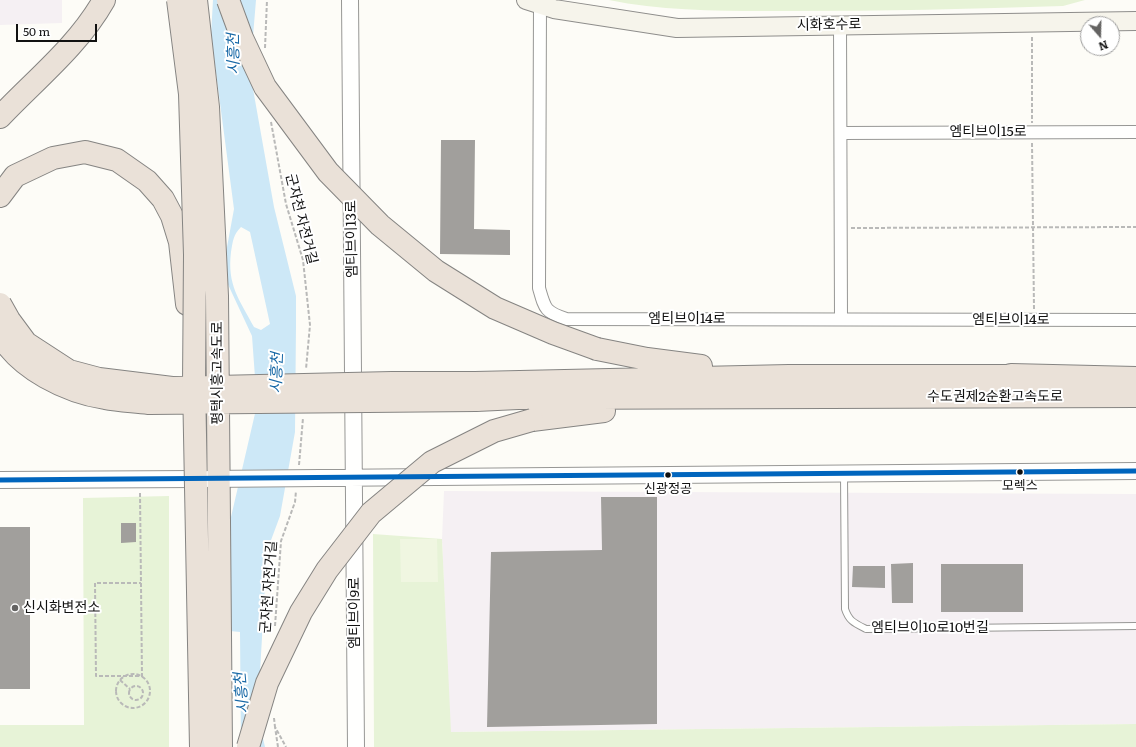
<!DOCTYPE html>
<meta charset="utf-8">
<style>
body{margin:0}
#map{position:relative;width:1136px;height:747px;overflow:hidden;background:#fdfcf7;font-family:Literata,serif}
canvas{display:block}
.north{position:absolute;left:1080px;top:16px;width:40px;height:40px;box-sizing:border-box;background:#fff;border:1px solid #a0a0a0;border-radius:50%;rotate:160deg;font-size:11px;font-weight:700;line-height:16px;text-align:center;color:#111}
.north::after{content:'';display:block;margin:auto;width:14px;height:18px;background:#646362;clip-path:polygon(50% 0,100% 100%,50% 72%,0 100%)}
.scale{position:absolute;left:16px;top:24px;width:81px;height:18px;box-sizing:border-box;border:2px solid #111;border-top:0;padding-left:5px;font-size:12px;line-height:14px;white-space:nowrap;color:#111;-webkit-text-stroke:3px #fff;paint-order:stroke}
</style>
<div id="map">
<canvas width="1136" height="747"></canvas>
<div class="north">N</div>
<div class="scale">50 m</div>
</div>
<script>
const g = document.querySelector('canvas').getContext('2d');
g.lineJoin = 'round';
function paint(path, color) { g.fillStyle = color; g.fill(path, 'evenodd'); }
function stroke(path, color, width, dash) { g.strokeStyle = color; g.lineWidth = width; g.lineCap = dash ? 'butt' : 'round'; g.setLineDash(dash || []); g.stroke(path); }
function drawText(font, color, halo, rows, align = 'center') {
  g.font = font + ' Literata,"Noto Sans KR",serif'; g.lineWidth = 4; g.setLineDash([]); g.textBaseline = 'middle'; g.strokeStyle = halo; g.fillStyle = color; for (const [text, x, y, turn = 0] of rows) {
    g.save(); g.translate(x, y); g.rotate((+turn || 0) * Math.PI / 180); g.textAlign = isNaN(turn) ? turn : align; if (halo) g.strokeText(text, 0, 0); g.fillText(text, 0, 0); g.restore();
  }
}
paint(new Path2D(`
 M0,0H62V23L0,25Z
 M444,491L1136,494V724L450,732L442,539Z`), '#f5f0f3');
paint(new Path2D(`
 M609,0H1085L1063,6C972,9 881,11 790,11C731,11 666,12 609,0Z
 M169,496V747H0V725H84L83,498Z
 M373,534L442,539L451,732L1136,724V747H374Z`), '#e7f3d7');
paint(new Path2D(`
 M400,539H437L438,582H401Z`), '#f0f6e1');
paint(new Path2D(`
 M213,0H256L250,72L274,207L296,296V325L295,432L280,516L267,551L260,672L259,721L265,747H223L218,573L257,405L252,336L225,278V258L234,209L211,35ZM241,227L250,232L270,324L261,330L254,327C239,299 227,285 231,252C233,241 233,235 241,227Z`), '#cde8f7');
paint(new Path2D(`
 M230,512V631L240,632L241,747H221L216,572Z`), '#fdfcf7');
paint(new Path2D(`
 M441,140H475L474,229L510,230V255L440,254Z
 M601,497H657V724L487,727L491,552L602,550Z
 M121,523H136V542L121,543Z
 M0,527H30V689H0Z
 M913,563V603H892L891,564Z
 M941,564H1023V612H941Z
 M853,566H885V588L852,587Z`), '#a19f9c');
const service = new Path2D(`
 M844,474L845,609C849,621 854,623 866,629L1136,626`);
const minor = new Path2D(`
 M540,4L539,288C545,309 545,312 566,319L1136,320
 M840,25L841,319
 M841,133L1136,132`);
const tertiary = new Path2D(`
 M350,0L356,747
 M320,478L1136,471
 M0,480L196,479`);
const secondary = new Path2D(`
 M526,0L554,9L677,28L1136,21`);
const motorway = new Path2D(`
 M0,117C36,79 78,46 104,0
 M0,196L15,176L53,158L85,152L117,160L147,181L163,199L172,216L180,242L187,304
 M597,349L647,359L701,366
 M1011,375L1136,378
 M475,383L789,376H1025
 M476,400L518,398L1136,396
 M532,420L604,411`);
stroke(service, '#979795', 8);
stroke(minor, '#979795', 14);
stroke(tertiary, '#979795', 18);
stroke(secondary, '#8e8d8b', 20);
stroke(motorway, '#858482', 24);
stroke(new Path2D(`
 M1032,37V123
 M265,48L267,0
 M271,122L286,204L303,260L310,325L306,369
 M1032,143L1034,309
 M851,228L1136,227
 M299,465L303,418
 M140,493L142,676H96L95,583H141
 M275,626L281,541L295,502L296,491
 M116 691a17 17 0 1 1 34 0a17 17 0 1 1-34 0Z
 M120,680L130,689
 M129 693a7 7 0 1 1 14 0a7 7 0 1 1-14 0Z
 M274,718L275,727
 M278,747L275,727L286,747`), '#b9b9b8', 2, [4, 2]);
stroke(service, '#fffffe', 6);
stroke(minor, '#fffffe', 12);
stroke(tertiary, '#fffffe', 16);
stroke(secondary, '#f6f4eb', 18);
stroke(motorway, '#eae1d8', 22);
const tertiaryBridge = new Path2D(`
 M208,479L320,478`);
const motorwayBridge = new Path2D(`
 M178,0L190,94L195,255L194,383L201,747
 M196,0L208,107L217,296L221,747
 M228,0L242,38L265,87L328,172L380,225L436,271L495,308L553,333L597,349
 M0,304L9,320L26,343L69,371L99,379L172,388L392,383H475
 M0,334C19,369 67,392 105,398C120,401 134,401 149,403L476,400
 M248,747L267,683L301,612L327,570L371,513L432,462L494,431L532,420`);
stroke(tertiaryBridge, '#979795', 18, []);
stroke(motorwayBridge, '#858482', 24, []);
stroke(tertiaryBridge, '#fffffe', 16);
stroke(motorwayBridge, '#eae1d8', 22);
stroke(new Path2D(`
 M0,480L1136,471`), '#0065bd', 5);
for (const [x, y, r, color] of [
 [1020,472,3.5,"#111"],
 [668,475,3.5,"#111"],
 [15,608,4,"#646362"]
]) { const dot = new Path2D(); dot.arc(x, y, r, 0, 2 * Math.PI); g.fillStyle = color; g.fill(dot); stroke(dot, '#fff', 1.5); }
drawText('13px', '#111', '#fff', [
 ["모렉스",1020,486],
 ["신광정공",668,489]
]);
drawText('14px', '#111', '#fff', [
 ["시화호수로",829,25,-1],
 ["엠티브이15로",988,132],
 ["군자천 자전거길",301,219,76],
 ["엠티브이13로",352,239,-91],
 ["엠티브이14로",687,319],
 ["엠티브이14로",1011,320],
 ["평택시흥고속도로",218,373,-90],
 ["수도권제2순환고속도로",995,397],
 ["군자천 자전거길",269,587,-86],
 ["엠티브이9로",355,613,-90],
 ["엠티브이10로10번길",930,628]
]);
drawText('14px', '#111', '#fff', [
 ["신시화변전소",23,608]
], 'left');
drawText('italic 15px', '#1768a6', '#fff', [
 ["시흥천",234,54,-91],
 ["시흥천",277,373,-88],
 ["시흥천",242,693,-95]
]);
</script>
